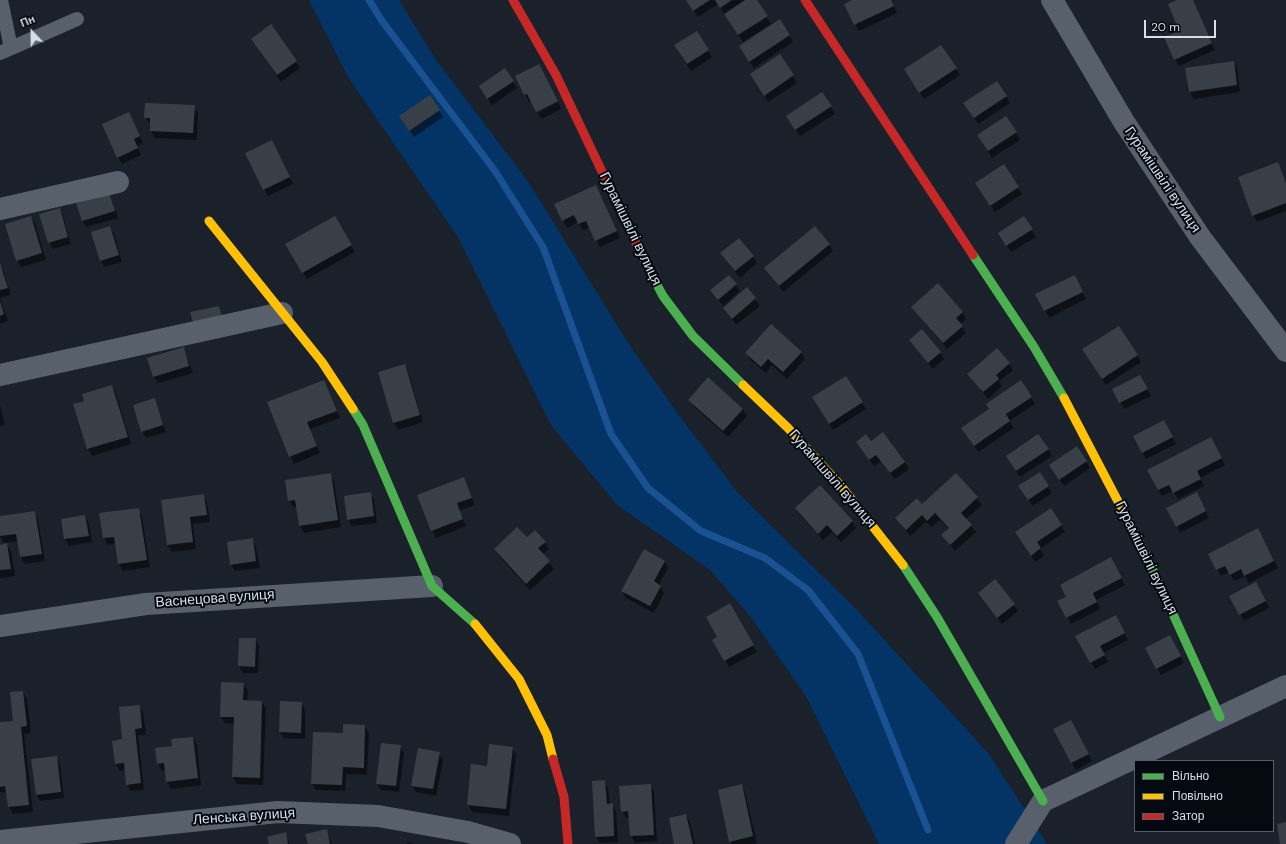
<!DOCTYPE html>
<html>
<head>
<meta charset="utf-8">
<style>
	body { margin:0 }
	#map { position:relative; width:1286px; height:844px; overflow:hidden; background:#1a212a; font-family:"DM Sans",sans-serif }
	canvas { display:block }
	.legend { position:absolute; left:1134px; top:760px; width:140px; height:72px; box-sizing:border-box; background:#050a10; border:1px solid #595f67; margin:0; padding:5px 7px; list-style:none; font-size:12px; color:#d7dfe9 }
	.legend li { display:flex; align-items:center; gap:8px; height:20px }
	.legend b { width:20px; border:1px solid #595f67 }
	.north { position:absolute; left:12px; top:12px; width:40px; height:40px; -webkit-text-stroke:3px #050a10; paint-order:stroke; rotate:338deg; font-size:11px; font-weight:700; line-height:16px; text-align:center; color:#d7dfe9 }
	.north::after { content:''; display:block; margin:auto; width:14px; height:18px; background:#d7dfe9; clip-path:polygon(50% 0,100% 100%,50% 72%,0 100%) }
	.scale { position:absolute; left:1144px; top:20px; width:72px; height:18px; box-sizing:border-box; border:2px solid #d7dfe9; border-top:0; padding-left:5px; font-size:12px; line-height:14px; white-space:nowrap; color:#d7dfe9; -webkit-text-stroke:3px #050a10; paint-order:stroke }
</style>
</head>
<body>
<div id="map">
<canvas width="1286" height="844"></canvas>
<ul class="legend">
<li><b style="height:5px;background:#4caf50"></b>Вільно</li>
<li><b style="height:5px;background:#ffc107"></b>Повільно</li>
<li><b style="height:5px;background:#c62828"></b>Затор</li>
</ul>
<div class="north">Пн</div>
<div class="scale">20 m</div>
</div>
<script>
const context = document.querySelector('canvas').getContext('2d');
context.lineJoin = 'round';
function paint(path, color) {
  context.fillStyle = color;
  context.fill(path, 'evenodd');
}
function toPath(rows) {
  const path = new Path2D();
  for (const r of rows) {
    path.moveTo(r[0], r[1]);
    for (let i = 2; i < r.length; i += 2) path.lineTo(r[i], r[i + 1]);
  }
  return path;
}
function trace(path, color, width, dash) {
  context.strokeStyle = color;
  context.lineWidth = width;
  context.lineCap = dash ? 'butt' : 'round';
  context.setLineDash(dash || []);
  context.stroke(path);
}
function drawText(font, color, halo, rows, align = 'center') {
  context.font = font + ' "DM Sans",sans-serif';
  context.lineWidth = 4;
  context.setLineDash([]);
  context.textBaseline = 'middle';
  context.strokeStyle = halo;
  context.fillStyle = color;
  for (const [text, x, y, turn = 0] of rows) {
    context.save();
    context.translate(x, y);
    context.rotate((+turn || 0) * Math.PI / 180);
    context.textAlign = isNaN(turn) ? turn : align;
    if (halo) context.strokeText(text, 0, 0);
    context.fillText(text, 0, 0);
    context.restore();
  }
}
paint(toPath([
	[309,0,399,0,436,60,527,180,630,346,681,418,738,493,857,610,989,754,1047,844,879,844,806,696,750,616,710,570,617,505,551,425,458,237,348,77]
]), '#043466');
paint(toPath([
	[687,0,756,0,771,24,743,42,718,4,698,17],
	[854,0,891,0,897,13,859,31,845,4],
	[1179,0,1192,0,1215,50,1179,66,1175,59,1181,31],
	[271,25,300,68,281,82,256,46],
	[789,35,793,42,754,68,744,53],
	[708,50,712,57,691,71,679,53],
	[780,56,797,83,768,102,755,82],
	[1233,62,1237,68,1240,92,1194,99,1190,92,1186,69],
	[956,69,960,75,924,99,909,76],
	[516,77,532,101,529,102],
	[513,82,517,88,492,105,484,93],
	[430,96,443,117,414,137,404,123],
	[1006,96,1010,103,978,124,969,110],
	[558,102,561,109,541,119,538,113],
	[194,106,198,113,197,140,155,138,151,131,151,124,145,117],
	[831,107,835,114,800,136,791,123],
	[129,113,143,143,137,146,141,155,122,164,118,157],
	[1016,133,1020,140,992,158,982,142],
	[275,148,293,184,268,196,264,189],
	[1278,163,1286,182,1286,211,1257,222,1253,215],
	[1004,166,1022,194,995,212,980,190],
	[600,193,620,238,600,247,590,227,583,231,578,222,567,228,555,204],
	[109,194,118,218,86,227,82,220],
	[59,209,63,216,71,244,53,249,49,242],
	[31,217,35,224,46,260,21,267,17,260],
	[335,217,355,252,307,279,287,245],
	[110,227,114,234,122,262,104,267,101,260],
	[1032,230,1036,237,1011,252,1003,240],
	[829,244,833,251,783,292,765,268],
	[721,254,753,256,757,263,740,278],
	[0,265,4,272,11,295,0,298,8,321,0,324],
	[1078,283,1086,299,1049,318,1037,295],
	[736,285,740,291,723,306,712,291],
	[747,289,760,306,736,325,724,308],
	[912,307,962,312,966,319,960,324,966,333,947,349],
	[910,340,940,353,944,359,933,369],
	[183,348,193,373,158,383,154,377],
	[801,352,805,359,787,379,772,365,766,373,750,360,746,353],
	[1137,355,1141,362,1106,385,1088,356],
	[1009,363,1013,370,999,381,1002,386,988,399,969,374],
	[404,365,408,372,423,422,398,430,394,423,379,372],
	[1140,376,1151,396,1124,409,1114,390],
	[112,386,116,393,131,444,92,456,88,449,85,402],
	[327,388,340,418,310,429,320,453,294,464,268,403],
	[1031,397,1035,404,1009,421,1014,428,978,452,967,435],
	[154,399,166,432,146,438,142,431],
	[690,400,743,409,747,416,728,437,694,407],
	[862,403,866,409,833,430,817,404],
	[0,405,5,425,0,426],
	[1168,428,1176,444,1146,459,1142,452],
	[1214,445,1225,465,1200,478,1204,486,1178,499,1173,491,1162,496,1158,490],
	[1077,448,1090,468,1064,486,1054,472],
	[861,449,905,462,909,469,895,479,881,461,874,466],
	[1048,449,1052,456,1020,477,1011,463],
	[330,474,334,481,341,527,304,533,300,526,297,507,293,507,289,500],
	[956,474,982,505,966,519,976,532,955,551,942,535,949,529,940,520,931,527,926,522,910,536,896,518,922,505],
	[463,478,475,505,460,510,466,526,436,538,418,496],
	[1048,486,1052,493,1033,506,1024,493],
	[370,493,374,500,377,523,352,526,348,519],
	[203,495,207,502,210,522,193,524,196,549,172,552,168,545,162,501],
	[1200,500,1209,518,1180,533,1177,527],
	[138,509,142,516,150,567,123,571,119,564,116,543,108,545,104,538],
	[796,509,852,521,856,528,841,542,832,532,823,540,800,515],
	[34,512,38,519,45,561,24,564,21,557,18,541,4,543,0,536,0,517],
	[85,516,89,523,92,542,69,546,65,539],
	[1061,525,1065,532,1040,549,1044,556,1035,562,1020,539],
	[1261,537,1278,568,1249,583,1245,576,1234,581,1229,572,1221,576,1210,555],
	[252,539,256,546,260,568,235,571,231,564],
	[527,539,545,542,549,549,543,554,554,569,530,590,499,556,495,549],
	[7,545,11,551,15,576,0,578,0,546],
	[1111,559,1125,585,1096,600,1100,609,1071,624,1059,602,1067,597],
	[664,561,668,568,659,585,664,593,654,613,626,598,622,591],
	[1260,590,1269,608,1244,621,1230,596],
	[979,593,1014,605,1018,611,1002,624],
	[730,605,757,652,729,667,714,640,719,637],
	[1115,616,1128,640,1103,653,1108,662,1095,669,1091,662],
	[1170,636,1184,663,1161,675,1157,668],
	[255,639,259,646,258,673,243,673,239,666],
	[244,684,248,691,247,701,262,702,266,709,263,785,237,784,233,777,235,724,225,723,221,717],
	[23,692,27,699,31,733,24,734,33,812,13,814,9,807,7,793,0,792,0,735,14,721],
	[301,703,305,709,305,739,284,738,280,732],
	[139,706,143,712,146,735,138,735,144,790,131,791,127,784,125,770,120,771,116,764,113,741,123,740],
	[365,726,369,733,367,775,346,774,345,791,316,790,312,784,344,734],
	[1075,728,1092,761,1076,770,1055,730],
	[193,738,197,745,201,785,171,789,167,782,166,770,162,771,158,764,173,747],
	[400,746,404,753,399,792,381,790,377,784],
	[512,748,516,755,509,816,472,812,468,805,487,767],
	[439,753,443,760,436,796,416,792,412,786],
	[56,757,60,764,64,798,40,801,36,794],
	[604,781,608,788,610,805,612,804,616,811,618,842,600,843,596,837],
	[650,785,654,792,657,841,635,843,631,836,629,818,626,818,622,811],
	[741,785,745,792,757,843,752,844,732,844,730,841],
	[686,815,690,822,695,844,675,844],
	[326,830,332,844,309,844],
	[285,834,290,844,270,844],
	[407,842,415,844,407,844]
]), '#0007');
trace(toPath([
	[369,0,382,21,495,171,543,247,611,434,648,488,701,531,765,558,808,590,858,654,928,830]
]), '#1a5191', 7);
paint(toPath([
	[686,0,710,0,693,11],
	[715,0,732,0,720,8],
	[745,0,757,0,768,16,738,35,724,14],
	[852,0,891,0,894,6,854,25,844,4],
	[1177,0,1193,0,1212,43,1174,60,1164,37,1179,31,1168,4],
	[780,19,790,35,749,62,739,46],
	[271,24,297,61,277,75,251,39],
	[697,31,709,50,687,64,674,45],
	[941,45,957,68,919,93,904,69],
	[780,54,794,75,764,96,750,74],
	[1234,61,1237,85,1189,92,1185,68],
	[539,64,558,101,536,112,527,94,524,95,515,76],
	[505,68,514,81,487,99,479,86],
	[997,81,1007,96,974,118,963,103],
	[822,92,832,106,795,130,786,116],
	[430,95,440,110,409,131,399,116],
	[145,103,195,105,193,133,150,131,150,118,144,118],
	[129,112,140,136,134,139,138,148,117,158,102,124],
	[1006,116,1017,132,988,151,977,135],
	[272,140,290,177,263,190,245,153],
	[1278,162,1286,183,1286,203,1252,216,1238,177],
	[1004,164,1019,187,990,206,975,183],
	[596,185,617,231,595,241,586,221,578,224,574,215,562,221,554,204],
	[109,193,115,211,82,221,76,203],
	[60,208,68,237,48,243,39,214],
	[31,216,42,253,16,261,5,224],
	[335,216,352,245,302,273,285,244],
	[1024,216,1033,229,1006,246,998,233],
	[110,226,119,255,100,261,91,232],
	[815,226,830,244,779,286,764,268],
	[739,238,754,256,735,271,720,253],
	[0,263,8,288,0,290],
	[729,275,737,284,718,300,710,290],
	[1075,275,1083,292,1044,311,1035,294],
	[938,283,963,312,956,318,963,326,943,343,911,307],
	[747,287,756,298,732,319,723,308],
	[0,301,4,314,0,316],
	[219,306,222,317,193,323,190,312],
	[771,324,802,352,783,372,768,359,761,367,745,353],
	[1119,326,1138,355,1102,379,1082,349],
	[922,329,941,352,928,363,909,340],
	[184,347,189,366,153,377,147,358],
	[997,348,1010,363,996,375,999,379,983,392,967,374],
	[405,364,420,415,393,423,378,372],
	[1140,375,1148,389,1119,403,1112,389],
	[846,376,863,402,829,424,812,397],
	[708,377,743,409,723,431,688,400],
	[324,380,337,411,307,422,317,446,289,457,267,402],
	[1021,380,1032,397,1006,414,1010,421,974,446,961,428,989,409,986,404],
	[112,385,128,437,87,449,73,404,84,401,82,394],
	[155,398,163,425,141,432,133,405],
	[1164,420,1173,437,1142,453,1133,436],
	[883,432,905,462,890,473,876,455,869,460,856,442,866,434,871,441],
	[1038,434,1049,449,1016,471,1006,456],
	[1211,437,1222,458,1197,471,1201,479,1173,493,1169,485,1158,490,1147,470],
	[1077,446,1087,461,1059,480,1049,465],
	[1040,472,1049,486,1028,500,1018,486],
	[331,473,338,520,299,526,295,500,288,501,285,480],
	[956,473,978,497,961,513,972,525,950,545,941,535,949,528,935,513,927,521,922,515,906,530,895,518,917,498,922,504],
	[464,477,472,498,457,503,463,519,431,531,417,495],
	[820,485,853,521,837,536,827,525,818,534,795,508],
	[371,492,374,516,347,520,344,496],
	[1197,492,1206,511,1176,527,1166,508],
	[204,494,207,515,190,517,193,542,167,545,161,500],
	[139,508,147,560,118,564,114,537,103,538,99,513],
	[1051,508,1062,525,1037,542,1041,548,1031,556,1015,532],
	[35,511,42,554,20,557,16,534,0,536,0,516],
	[85,515,89,536,64,539,61,519],
	[517,527,527,537,535,530,546,542,538,548,550,561,526,584,494,549],
	[1258,528,1274,561,1244,576,1241,569,1230,575,1225,566,1216,570,1208,554],
	[253,538,256,561,230,565,227,542],
	[7,543,11,569,0,570,0,545],
	[644,549,665,561,654,581,661,586,650,606,621,591],
	[1111,557,1122,578,1093,593,1097,602,1066,618,1057,601,1066,597,1060,585],
	[995,579,1015,604,997,618,978,593],
	[1256,582,1266,601,1239,615,1229,596],
	[730,603,754,645,724,661,712,640,717,637,706,617],
	[1116,615,1125,633,1100,646,1105,655,1090,663,1075,636],
	[1170,635,1181,656,1156,669,1145,648],
	[239,638,256,638,255,667,238,666],
	[221,682,244,683,243,700,262,701,260,778,232,777,234,717,220,717],
	[23,691,27,726,21,727,29,805,8,807,5,786,0,787,0,722,13,721,10,692],
	[280,701,302,702,301,733,279,732],
	[140,705,142,728,135,729,141,783,126,785,124,763,115,764,112,741,122,739,119,707],
	[1071,720,1089,754,1071,763,1053,729],
	[343,724,365,725,364,768,343,767,342,785,311,784,313,732,343,733],
	[193,737,198,778,166,782,164,763,157,764,155,748,172,746,171,739],
	[381,743,401,745,396,786,376,784],
	[489,744,513,747,506,809,467,805,471,764,487,766],
	[418,748,440,752,433,789,411,786],
	[57,756,61,792,36,795,31,759],
	[605,780,607,804,613,803,614,836,595,837,592,781],
	[651,784,654,835,630,836,628,811,621,812,619,786],
	[742,784,753,836,729,842,718,790],
	[686,814,693,844,674,844,669,818],
	[1286,822,1286,844,1280,844,1277,824],
	[327,829,330,844,308,844,305,834],
	[286,832,288,844,269,844,267,837]
]), '#393f46');
trace(toPath([
	[1,0,11,48],
	[0,53,77,19]
]), '#58606b', 14);
trace(toPath([
	[1052,0,1124,122,1200,237,1286,351],
	[0,209,118,182],
	[0,375,282,313],
	[0,626,146,604,432,586],
	[0,841,278,812,378,816,468,832,510,844],
	[1016,844,1043,801,1286,686]
]), '#58606b', 22);
trace(toPath([
	[973,255,1034,347,1064,398],
	[646,264,663,296,693,336,743,385],
	[353,409,363,425,432,586,475,624],
	[1146,555,1220,717],
	[903,565,937,617,1043,801]
]), '#4caf50', 9);
trace(toPath([
	[209,221,322,362,353,409],
	[743,385,788,428,841,486,903,565],
	[1064,398,1146,555],
	[475,624,519,679,547,735,553,759]
]), '#ffc107', 9);
trace(toPath([
	[513,0,556,75,646,264],
	[805,0,973,255],
	[553,759,564,797,568,844]
]), '#c62828', 9);
drawText('14px', '#d7dfe9', '#050a10', [
	["Гурамішвілі вулиця",1162,180,56],
	["Гурамішвілі вулиця",630,229,64],
	["Гурамішвілі вулиця",832,479,49],
	["Гурамішвілі вулиця",1146,558,64],
	["Васнецова вулиця",215,599,-4],
	["Ленська вулиця",244,817,-4]
]);
</script>
</body>
</html>
